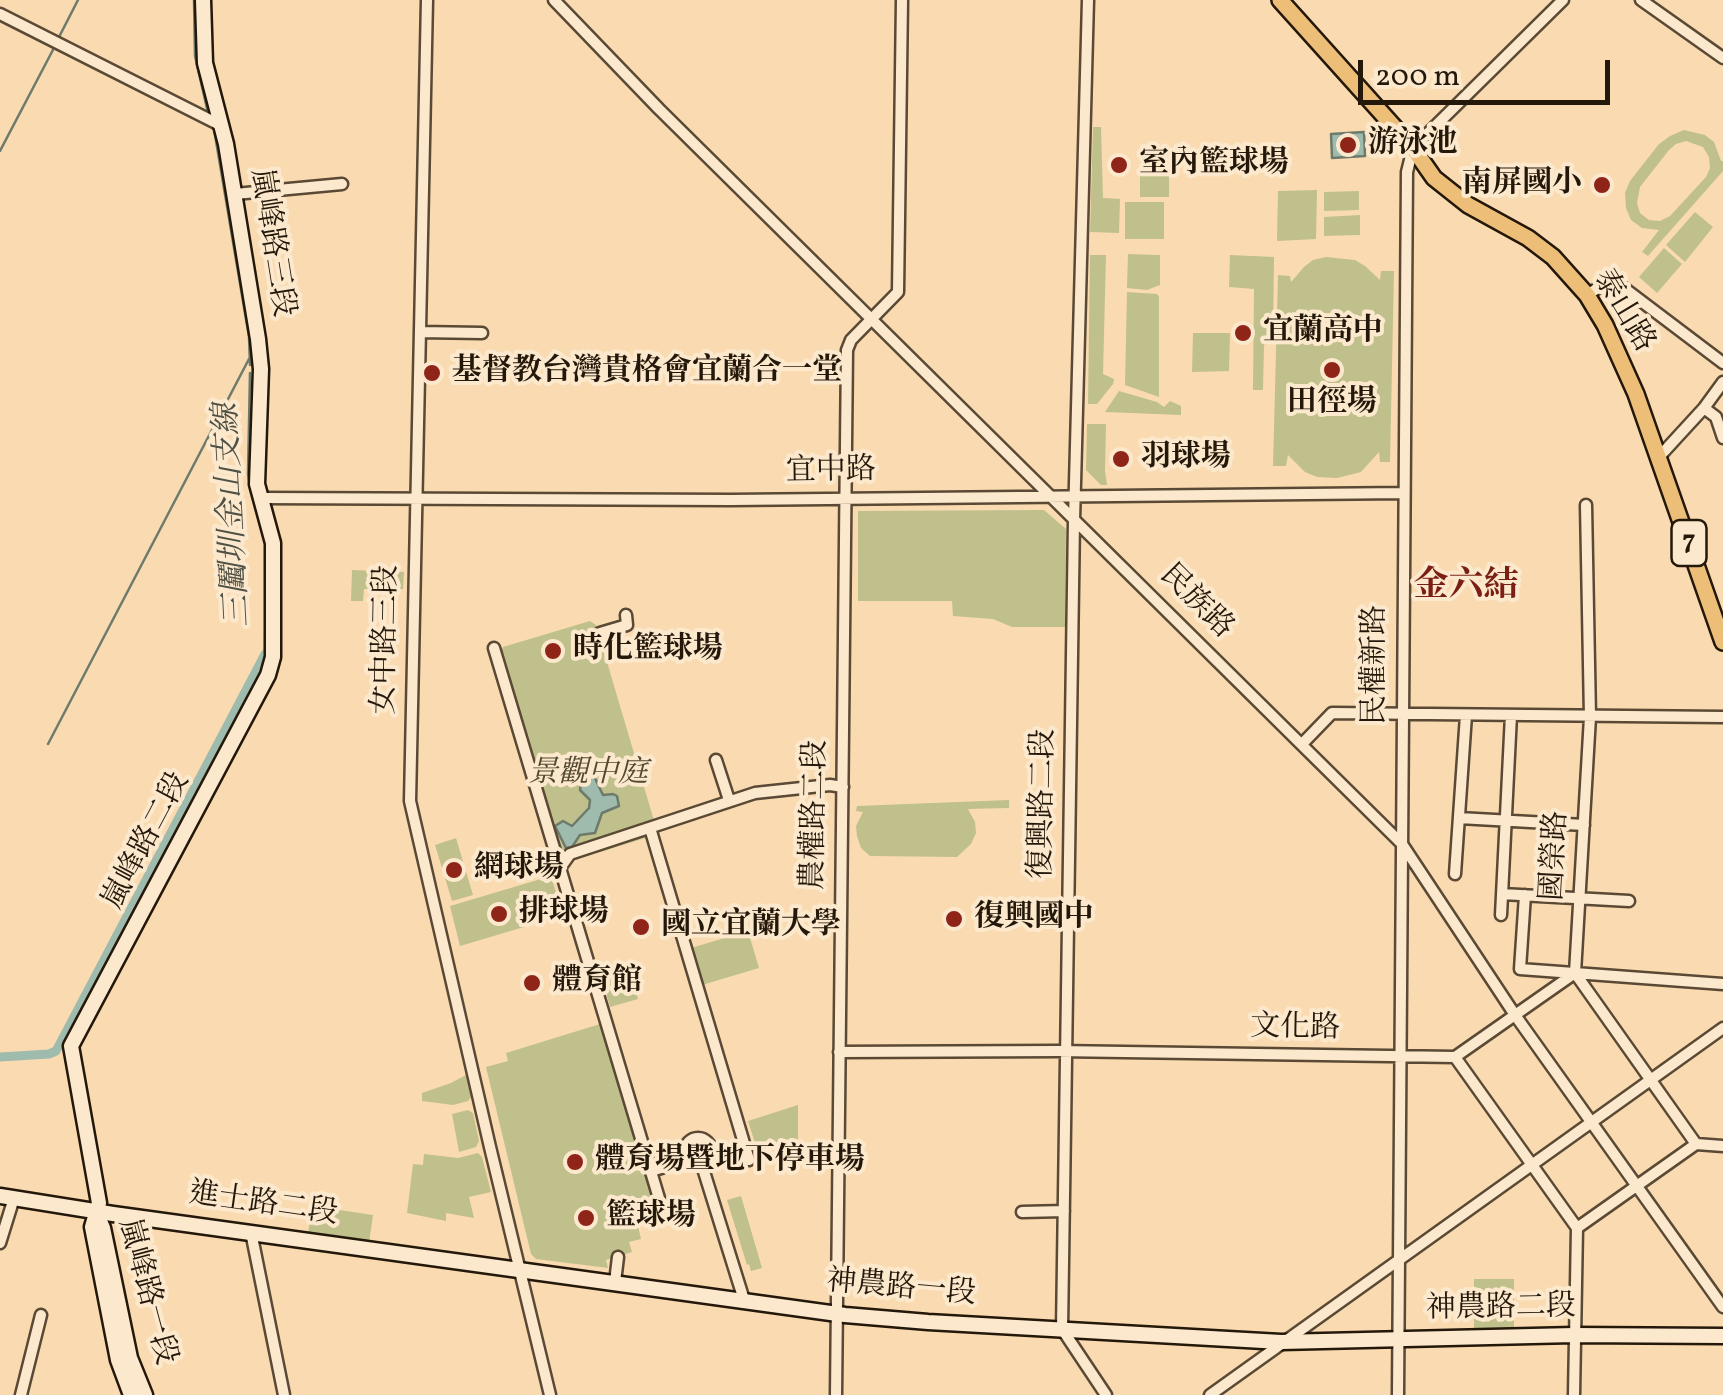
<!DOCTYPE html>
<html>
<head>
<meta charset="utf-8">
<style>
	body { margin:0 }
	#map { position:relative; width:1723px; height:1395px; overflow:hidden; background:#fadbb1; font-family:Vollkorn,serif }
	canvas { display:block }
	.scale { position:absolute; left:1358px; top:60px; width:252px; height:45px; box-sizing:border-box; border:5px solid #24180b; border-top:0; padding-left:12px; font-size:30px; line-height:35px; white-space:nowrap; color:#24180b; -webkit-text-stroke:8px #fce8cc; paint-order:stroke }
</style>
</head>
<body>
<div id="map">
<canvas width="1723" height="1395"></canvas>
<div class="scale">200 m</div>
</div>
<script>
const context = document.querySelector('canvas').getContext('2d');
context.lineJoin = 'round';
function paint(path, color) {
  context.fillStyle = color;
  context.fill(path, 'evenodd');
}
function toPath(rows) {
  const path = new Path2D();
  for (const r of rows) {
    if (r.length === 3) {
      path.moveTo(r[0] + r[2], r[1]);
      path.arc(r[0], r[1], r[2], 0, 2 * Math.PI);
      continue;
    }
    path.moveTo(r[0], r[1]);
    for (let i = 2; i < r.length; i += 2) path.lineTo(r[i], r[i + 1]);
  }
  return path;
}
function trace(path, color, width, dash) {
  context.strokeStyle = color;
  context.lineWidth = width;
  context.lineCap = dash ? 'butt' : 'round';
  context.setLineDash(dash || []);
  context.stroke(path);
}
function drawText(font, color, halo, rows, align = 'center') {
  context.font = font + ' Vollkorn,"Noto Serif TC",serif';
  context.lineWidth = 8;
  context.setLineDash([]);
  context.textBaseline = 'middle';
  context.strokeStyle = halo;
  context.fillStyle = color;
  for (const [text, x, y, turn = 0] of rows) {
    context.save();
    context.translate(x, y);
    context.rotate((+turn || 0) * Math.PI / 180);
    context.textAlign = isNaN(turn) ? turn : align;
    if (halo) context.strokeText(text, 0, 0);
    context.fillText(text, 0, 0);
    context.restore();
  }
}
paint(toPath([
	[1093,127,1101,127,1103,198,1120,199,1119,233,1090,232],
	[1684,130,1705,135,1714,142,1721,161,1723,161,1723,171,1648,256,1642,252,1659,230,1642,228,1631,220,1626,208,1625,193,1630,181,1659,144,1670,136],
	[1686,141,1703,147,1709,157,1710,168,1706,177,1670,216,1660,221,1649,220,1640,213,1637,203,1640,187,1669,150,1676,144],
	[1140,162,1169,163,1169,197,1140,197],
	[1317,190,1316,239,1277,241,1278,191],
	[1359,191,1359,210,1324,211,1324,192],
	[1125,202,1164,202,1164,239,1125,239],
	[1695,212,1713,227,1685,262,1666,245],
	[1360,215,1360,235,1324,236,1324,217],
	[1664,248,1682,264,1657,293,1639,277],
	[1128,254,1160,255,1160,285,1147,290,1127,288],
	[1090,255,1106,255,1103,374,1114,379,1113,384,1097,404,1088,404],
	[1230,255,1274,257,1273,338,1264,345,1263,390,1253,390,1254,289,1229,287],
	[1326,257,1355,260,1365,266,1380,280,1381,271,1394,271,1390,462,1380,462,1379,452,1361,472,1337,478,1317,477,1305,472,1288,455,1286,466,1273,466,1278,275,1290,276,1291,282,1304,267,1313,260],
	[1127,292,1157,294,1159,297,1159,397,1125,385],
	[1193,333,1230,333,1229,371,1192,372],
	[1119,391,1157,402,1164,407,1170,401,1181,406,1181,415,1105,412],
	[1087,424,1106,424,1105,471,1107,485,1101,485,1086,470],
	[1044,510,1066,529,1065,627,1012,627,993,619,953,616,952,601,858,601,858,511],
	[352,570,404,572,403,589,364,589,363,601,351,601],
	[590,621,596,625,658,834,562,864,499,655,503,647],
	[1009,800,1009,808,968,809,975,822,976,833,971,844,957,857,870,856,861,848,857,836,856,826,863,812,856,811,857,806],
	[456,838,473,895,452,901,435,845],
	[551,876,561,909,529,919,524,927,460,946,450,906],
	[748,931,759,968,702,985,691,948],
	[628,966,638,999,610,1007,601,974],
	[600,1024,656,1212,646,1215,648,1223,638,1226,641,1239,629,1242,632,1252,606,1260,608,1268,536,1259,531,1254,486,1067,508,1061,506,1053],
	[466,1075,471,1097,468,1101,453,1105,422,1101,422,1093,451,1083],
	[798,1105,798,1139,758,1152,748,1121],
	[468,1110,473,1113,479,1141,476,1147,459,1152,452,1114],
	[478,1153,482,1157,491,1192,469,1197,474,1218,446,1213,446,1221,407,1213,413,1164,423,1165,424,1154,458,1158],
	[741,1196,762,1268,751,1271,749,1264,747,1265,727,1200],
	[312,1206,373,1215,369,1243,308,1234],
	[1474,1279,1514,1279,1514,1328,1474,1328]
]), '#bfc08b');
const water = toPath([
	[1364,132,1365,156,1332,158,1331,134,1364,132],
	[586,769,593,774,603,795,613,794,617,796,619,806,602,813,595,833,580,835,572,847,566,848,555,826,563,821,572,826,589,808,590,800,580,790,582,774,586,769]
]);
paint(water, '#9ebbad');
trace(water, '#6d7a6c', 2.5);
trace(toPath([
	[194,0,195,56,208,113],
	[58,39,78,0],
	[214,129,249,337,250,365],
	[0,151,55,46],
	[250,373,248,474,250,487,261,524],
	[265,654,266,542],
	[48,744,250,357]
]), '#6d7a6c', 2.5);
trace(toPath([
	[0,1057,49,1054,56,1051,265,654]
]), '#9ebbad', 9);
const street = toPath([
	[427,0,410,801,490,1147,550,1395],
	[554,0,659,109,1402,844,1515,1015,1723,1307],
	[1088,0,1074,520,1062,1329,1106,1395],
	[1641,0,1723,58],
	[0,14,220,125],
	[235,194,342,184],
	[1587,295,1612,279,1723,363],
	[420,332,482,333],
	[1704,408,1716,417,1723,438],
	[1659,457,1704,408,1723,382],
	[260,498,731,500,1403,493],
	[1586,505,1590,717,1575,973,1696,1144,1723,1146],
	[600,633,627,625,626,615],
	[494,648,664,1215],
	[1302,744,1332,713,1723,717],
	[716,760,729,800],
	[1459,818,1584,825],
	[650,828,749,1160],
	[560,868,570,854,755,793,830,785,843,787],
	[1455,874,1466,715],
	[1502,894,1629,901],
	[1525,895,1520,969,1574,973],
	[1501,915,1511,715],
	[839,1052,1058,1051,1455,1057,1575,973,1723,984],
	[1455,1057,1577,1228,1574,1395],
	[698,1151,13],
	[701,1162,744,1300],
	[651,1171,688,1160],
	[1022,1212,1064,1211],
	[1577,1228,1696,1144],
	[251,1232,284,1395],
	[0,1243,14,1198],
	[615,1282,618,1257],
	[21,1395,41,1315],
	[836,1395,847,350,851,340,898,292,902,0],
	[1210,1395,1723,1028],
	[1398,1395,1407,172,1413,148,1563,0]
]);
const secondary = toPath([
	[0,1196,113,1214,845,1315,928,1322,1281,1342,1574,1335,1723,1336],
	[96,1212,103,1228,130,1358,145,1395],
	[131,1395,118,1360,92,1227,99,1203,71,1046,268,675,273,657,273,543,257,484,261,369,258,339,226,144,205,63,203,0]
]);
const primary = toPath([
	[1280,0,1413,148,1434,178,1468,205,1528,238,1553,257,1587,295,1605,325,1636,394,1723,642]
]);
trace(street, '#5a4934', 15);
trace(secondary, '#24180b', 19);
trace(primary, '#24180b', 20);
trace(street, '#fce8cc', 10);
trace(secondary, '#fce8cc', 14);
trace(primary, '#edbe78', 15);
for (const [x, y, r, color] of [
	[1348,145,10,"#8f2418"],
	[1119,165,10,"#8f2418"],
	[1602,185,10,"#8f2418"],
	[1243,333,10,"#8f2418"],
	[1332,370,10,"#8f2418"],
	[432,373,10,"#8f2418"],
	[1121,459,10,"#8f2418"],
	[553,651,10,"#8f2418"],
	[454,870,10,"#8f2418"],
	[499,914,10,"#8f2418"],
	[954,919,10,"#8f2418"],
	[641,927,10,"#8f2418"],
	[532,983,10,"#8f2418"],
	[575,1162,10,"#8f2418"],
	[586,1218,10,"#8f2418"]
]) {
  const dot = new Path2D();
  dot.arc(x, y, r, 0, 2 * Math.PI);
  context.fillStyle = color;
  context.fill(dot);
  trace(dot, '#fce8cc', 4);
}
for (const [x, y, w] of [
	[1689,543,35]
]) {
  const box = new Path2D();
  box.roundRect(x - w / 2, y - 23, w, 46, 8);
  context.fillStyle = '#fce8cc';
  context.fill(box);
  trace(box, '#24180b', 2.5);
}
drawText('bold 28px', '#24180b', null, [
	["7",1689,543]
]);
drawText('bold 30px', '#24180b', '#fce8cc', [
	["游泳池",1368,145],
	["室內籃球場",1139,165],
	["南屏國小",1582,185,"right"],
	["宜蘭高中",1263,333],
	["基督教台灣貴格會宜蘭合一堂",452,373],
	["田徑場",1332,404,"center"],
	["羽球場",1141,459],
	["時化籃球場",573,651],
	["網球場",474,870],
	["排球場",519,914],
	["復興國中",974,919],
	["國立宜蘭大學",661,927],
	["體育館",552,983],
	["體育場暨地下停車場",595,1162],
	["籃球場",606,1218]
], 'left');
drawText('30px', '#24180b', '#fce8cc', [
	["嵐峰路三段",270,243,81],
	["泰山路",1622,312,59],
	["宜中路",831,473,-1],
	["民族路",1195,603,45],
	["女中路三段",388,640,-89],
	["民權新路",1377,665,-90],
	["復興路二段",1045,804,-89],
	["農權路二段",817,815,-89],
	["嵐峰路二段",148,842,-62],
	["國榮路",1557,856,-87],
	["文化路",1295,1030,1],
	["進士路二段",263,1206,8],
	["神農路一段",901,1290,5],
	["嵐峰路一段",145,1292,75],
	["神農路二段",1501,1310,-1]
]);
drawText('italic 30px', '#524a31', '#fce8cc', [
	["景觀中庭",588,775]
]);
drawText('italic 32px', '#4f5144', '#fce8cc', [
	["三鬮圳金山支線",235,515,-93]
]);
drawText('bold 35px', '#7a1f14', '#fce8cc', [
	["金六結",1466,589]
]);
</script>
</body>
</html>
